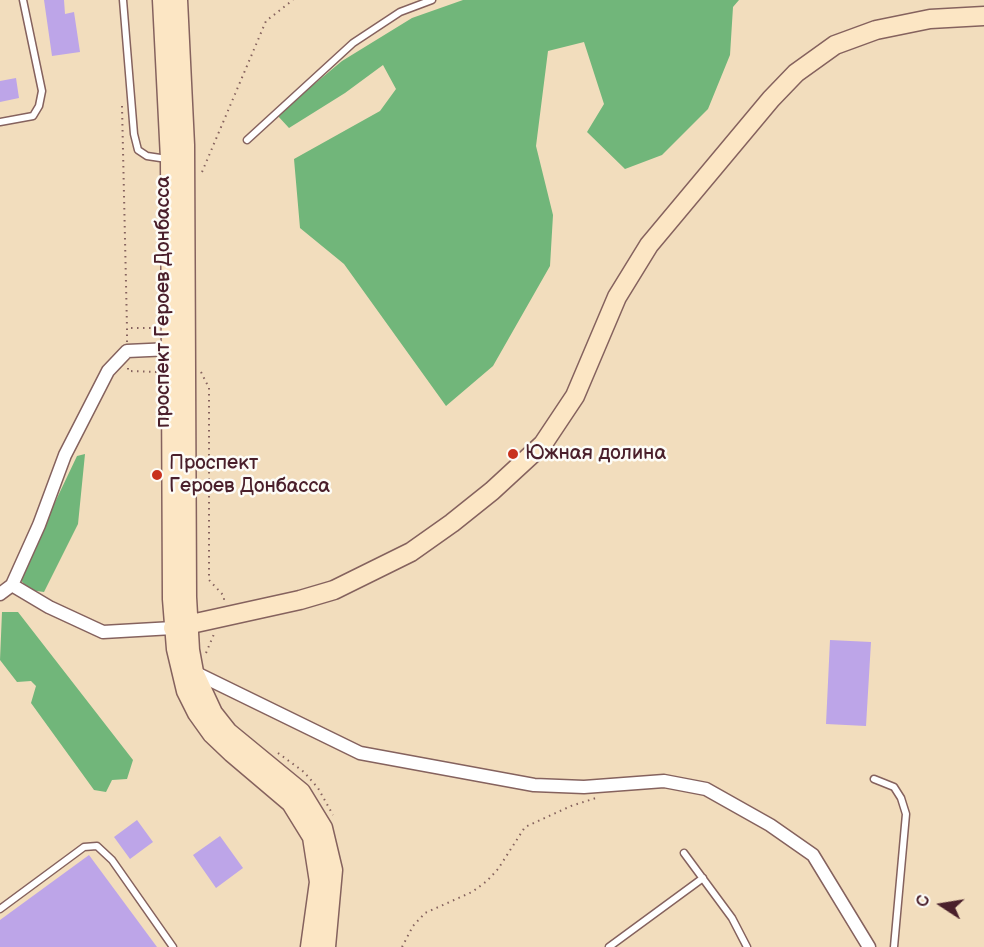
<!DOCTYPE html>
<html>
<head>
<meta charset="utf-8">
<style>
	body { margin:0 }
	#map { position:relative; width:984px; height:947px; overflow:hidden; background:#f2ddbd; font-family:"Balsamiq Sans",sans-serif }
	canvas { display:block }
	.north { position:absolute; left:912px; top:875px; width:60px; height:60px; -webkit-text-stroke:4px #fdfcf7; paint-order:stroke; rotate:282deg; font-size:16px; font-weight:700; line-height:24px; text-align:center; color:#4a1f2b }
	.north::after { content:''; display:block; margin:auto; width:21px; height:27px; background:#4a1f2b; clip-path:polygon(50% 0,100% 100%,50% 72%,0 100%) }
</style>
</head>
<body>
<div id="map">
<canvas width="984" height="947"></canvas>
<div class="north">С</div>
</div>
<script>
const context = document.querySelector('canvas').getContext('2d');
context.lineJoin = 'round';
function paint(path, color) {
  context.fillStyle = color;
  context.fill(path, 'evenodd');
}
function toPath(rows) {
  const path = new Path2D();
  for (const r of rows) {
    path.moveTo(r[0], r[1]);
    for (let i = 2; i < r.length; i += 2) path.lineTo(r[i], r[i + 1]);
  }
  return path;
}
function trace(path, color, width, dash) {
  context.strokeStyle = color;
  context.lineWidth = width;
  context.lineCap = dash ? 'butt' : 'round';
  context.setLineDash(dash || []);
  context.stroke(path);
}
function drawText(font, color, halo, rows, align = 'center') {
  context.font = font + ' "Balsamiq Sans",sans-serif';
  context.lineWidth = 5;
  context.setLineDash([]);
  context.textBaseline = 'middle';
  context.strokeStyle = halo;
  context.fillStyle = color;
  for (const [text, x, y, turn = 0] of rows) {
    context.save();
    context.translate(x, y);
    context.rotate((+turn || 0) * Math.PI / 180);
    context.textAlign = isNaN(turn) ? turn : align;
    if (halo) context.strokeText(text, 0, 0);
    context.fillText(text, 0, 0);
    context.restore();
  }
}
paint(toPath([
	[463,0,739,0,733,7,730,55,708,109,662,155,625,169,587,132,604,104,584,42,548,51,536,146,553,215,550,266,493,366,446,406,344,264,300,228,294,159,380,111,396,89,383,65,345,93,289,128,277,115,342,61,412,18],
	[85,454,78,524,44,592,29,590,19,578,77,456],
	[2,612,18,612,133,760,127,779,112,780,106,792,94,790,31,703,36,686,31,681,17,682,0,660]
]), '#71b67a');
paint(toPath([
	[44,0,64,0,65,14,74,12,80,52,52,56],
	[16,78,19,98,0,102,0,81],
	[830,640,871,642,866,726,826,724],
	[137,820,153,842,130,859,114,837],
	[220,836,243,868,216,888,193,855],
	[89,855,157,947,0,947,0,920]
]), '#bda5e8');
const lane = toPath([
	[123,0,134,134,138,150,147,156,167,159],
	[0,122,33,116,39,106,42,91,23,0],
	[247,140,353,43,400,12,432,0],
	[874,779,894,787,901,798,906,814,894,947],
	[684,853,732,918,747,947],
	[0,909,84,847,97,846,112,860,173,947],
	[609,947,703,878]
]);
const street = toPath([
	[12,585,49,607,103,632,173,628],
	[0,594,12,585,39,525,65,455,108,371,127,351,171,349],
	[194,672,360,753,534,785,584,787,664,781,706,789,770,825,813,855,869,947]
]);
const secondary = toPath([
	[162,0,170,159,172,599,176,649,186,691,197,713,212,734,232,753,291,803,312,837,319,882,310,947],
	[178,0,185,145,187,597,190,650,194,672,213,713,228,732,301,792,323,828,333,870,326,947],
	[173,628,300,600,334,590,411,552,452,523,492,491,543,444,575,396,617,297,649,245,771,99,796,73,835,45,876,30,930,19,984,16]
]);
trace(lane, '#85625e', 9);
trace(street, '#85625e', 15);
trace(secondary, '#85625e', 21);
trace(toPath([
	[122,106,127,328],
	[202,172,266,21,293,0],
	[127,342,127,328,156,328],
	[128,368,128,371,158,372],
	[201,372,209,388,209,580,224,596,224,601],
	[206,653,214,634],
	[278,753,304,772,318,788,333,815],
	[402,947,413,926,425,913,472,892,487,881,498,869,525,827,571,806,596,798]
]), '#85625e', 2, [1.5, 4.5]);
trace(lane, '#fff', 6);
trace(street, '#fff', 12);
trace(secondary, '#fce6c4', 18);
for (const [x, y, r, color] of [
	[513,454,6,"#c8321e"],
	[157,475,6,"#c8321e"]
]) {
  const dot = new Path2D();
  dot.arc(x, y, r, 0, 2 * Math.PI);
  context.fillStyle = color;
  context.fill(dot);
  trace(dot, '#fdfcf7', 2);
}
drawText('20px', '#4a1f2b', '#fdfcf7', [
	["проспект Героев Донбасса",164,302,-90]
]);
drawText('20px', '#4a1f2b', '#fdfcf7', [
	["Южная долина",525,454],
	["Проспект",169,464],
	["Героев Донбасса",169,487]
], 'left');
</script>
</body>
</html>
